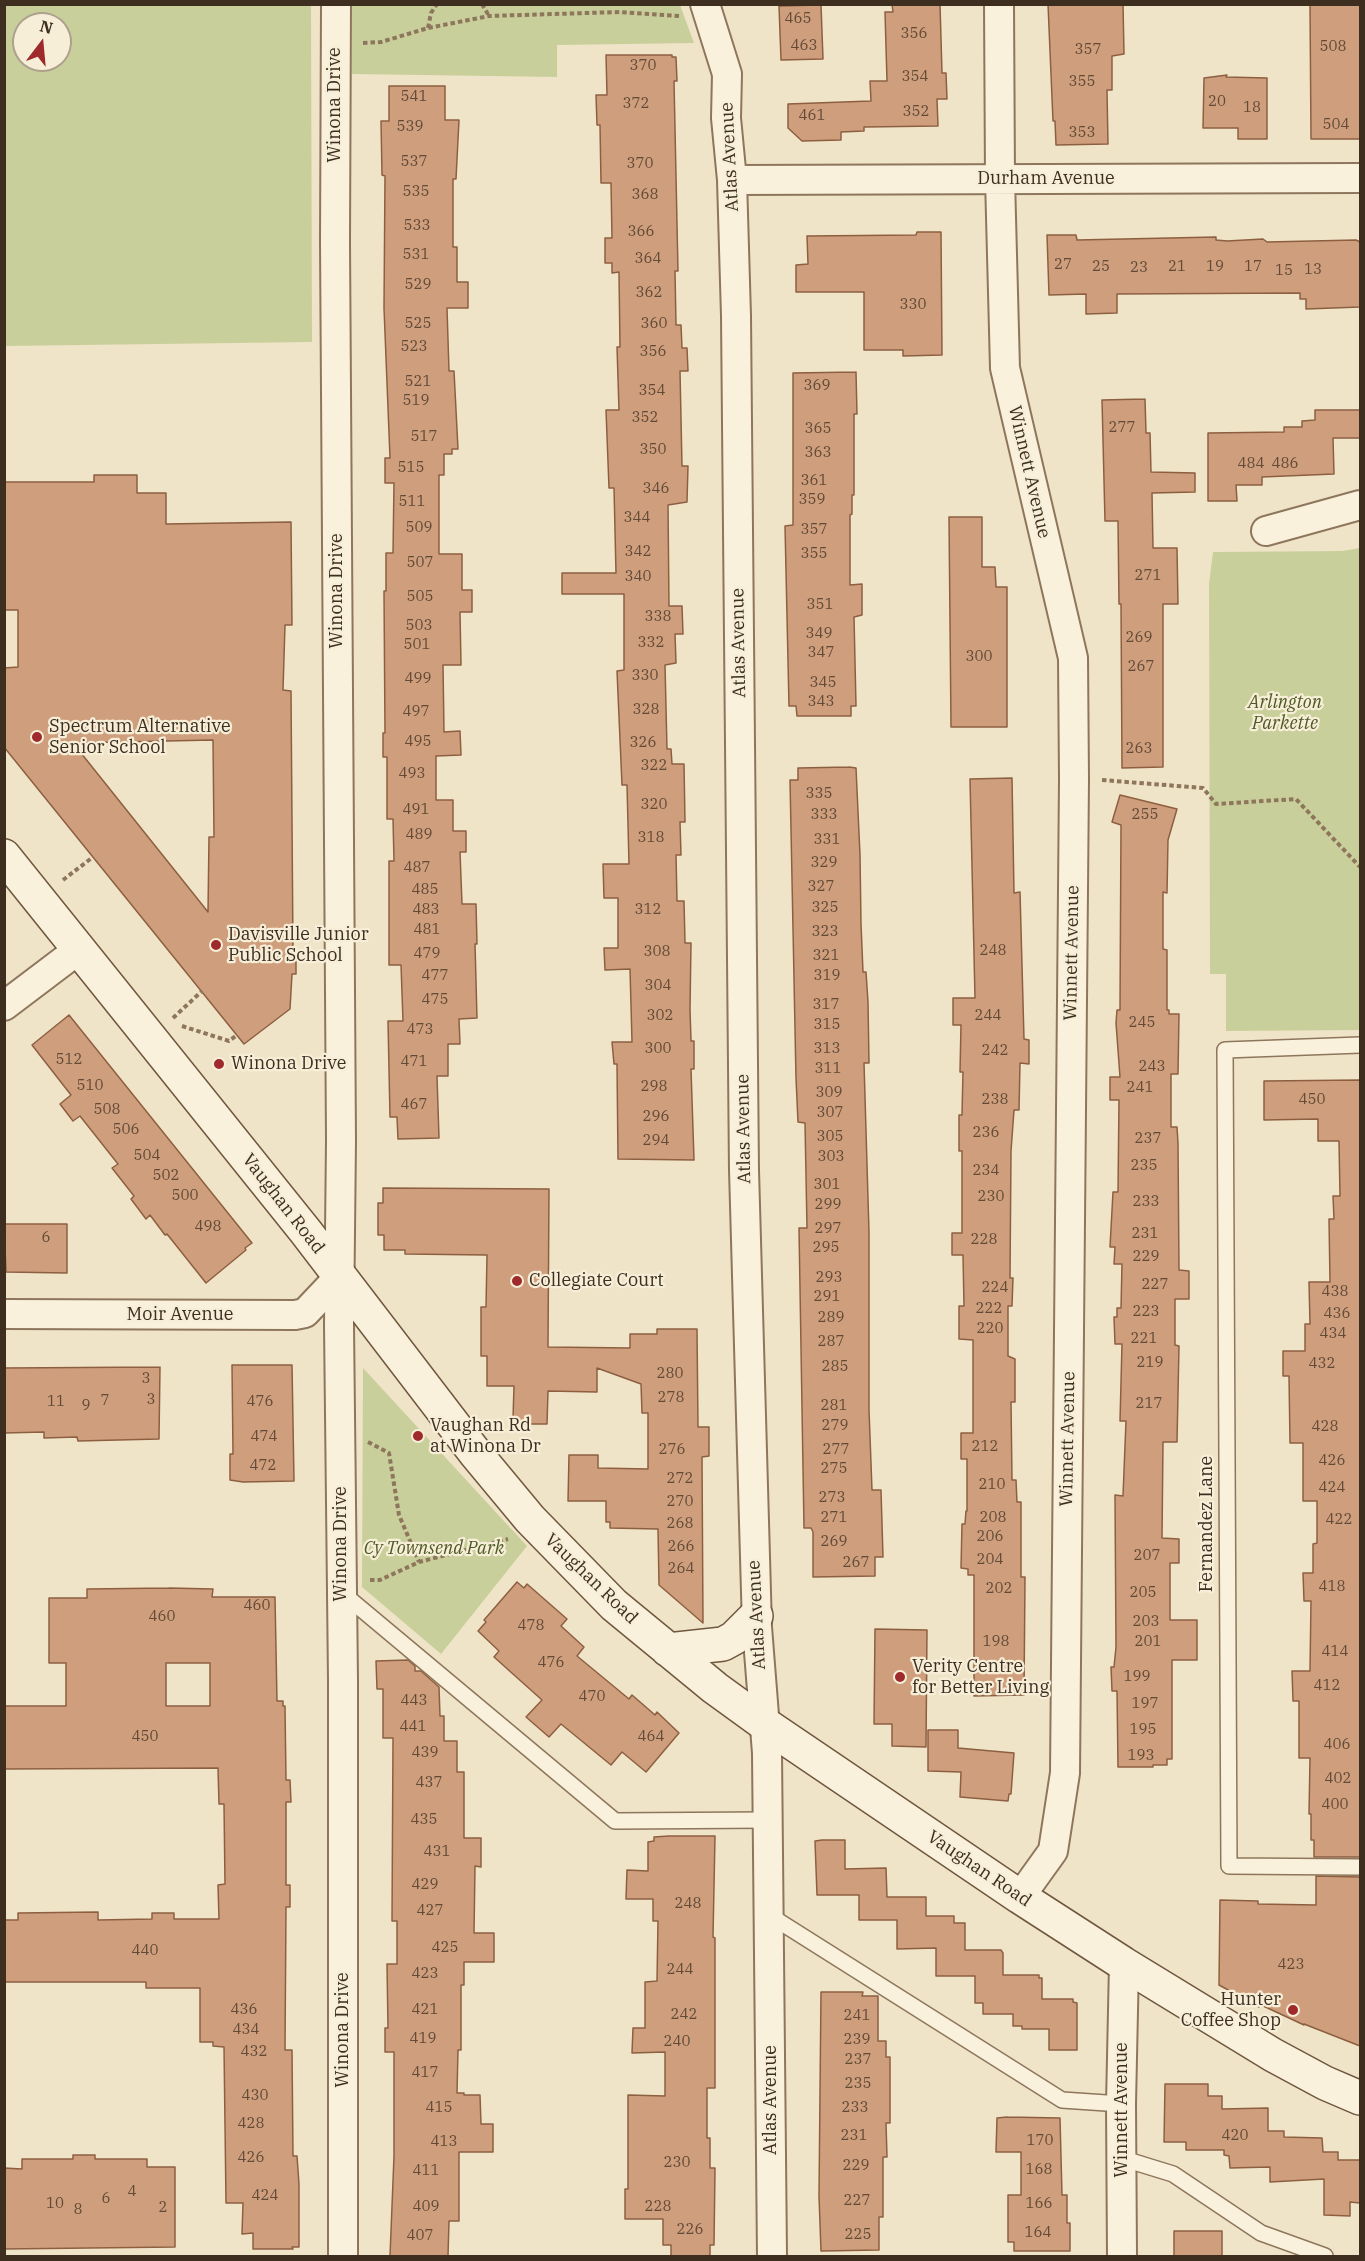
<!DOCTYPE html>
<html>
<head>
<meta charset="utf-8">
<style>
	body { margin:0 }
	#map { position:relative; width:1365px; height:2261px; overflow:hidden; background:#f0e4c8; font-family:"IBM Plex Serif",serif }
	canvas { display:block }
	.frame { position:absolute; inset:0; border:6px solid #3d2e20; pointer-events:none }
	.north { position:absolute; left:12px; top:12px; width:60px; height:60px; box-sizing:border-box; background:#f7eed8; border:2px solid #ada18e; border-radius:50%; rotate:16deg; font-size:16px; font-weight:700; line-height:24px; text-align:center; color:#3d2e20 }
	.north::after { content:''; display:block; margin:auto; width:21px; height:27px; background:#9e2a2b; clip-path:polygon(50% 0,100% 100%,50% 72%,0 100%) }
</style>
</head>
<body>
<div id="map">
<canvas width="1365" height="2261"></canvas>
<div class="frame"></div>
<div class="north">N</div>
</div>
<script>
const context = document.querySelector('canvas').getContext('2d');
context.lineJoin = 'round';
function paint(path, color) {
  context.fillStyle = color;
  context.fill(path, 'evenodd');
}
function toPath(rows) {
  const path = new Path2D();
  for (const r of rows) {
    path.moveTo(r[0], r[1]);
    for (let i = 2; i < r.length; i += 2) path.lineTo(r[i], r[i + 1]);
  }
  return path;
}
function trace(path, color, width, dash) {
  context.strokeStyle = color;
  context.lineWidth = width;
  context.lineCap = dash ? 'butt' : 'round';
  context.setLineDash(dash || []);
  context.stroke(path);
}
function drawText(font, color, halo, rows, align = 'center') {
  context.font = font + ' "IBM Plex Serif",serif';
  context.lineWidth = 4.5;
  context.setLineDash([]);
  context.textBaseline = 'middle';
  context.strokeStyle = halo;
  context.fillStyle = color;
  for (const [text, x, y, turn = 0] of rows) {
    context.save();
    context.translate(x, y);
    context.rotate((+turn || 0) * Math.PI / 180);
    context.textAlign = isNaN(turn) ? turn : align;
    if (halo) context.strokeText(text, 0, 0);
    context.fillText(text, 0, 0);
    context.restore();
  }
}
paint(toPath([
	[4,5,311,5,312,342,5,346],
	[24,24,60,24,60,60,24,60],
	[352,5,680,5,694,43,557,45,557,77,352,74],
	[1360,548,1360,1030,1226,1031,1226,974,1210,974,1209,584,1213,552,1342,551],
	[363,1368,527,1546,441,1654,362,1587]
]), '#c9cf9b');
const building = toPath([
	[892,4,940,4,942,73,946,73,947,99,937,99,938,126,864,127,864,131,841,132,841,140,802,141,788,128,788,104,871,101,870,81,887,81,885,12,893,12,892,4],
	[1048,4,1123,4,1124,54,1112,56,1112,90,1107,90,1108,144,1056,145,1055,121,1053,121,1048,4],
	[1310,4,1360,4,1360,139,1311,139,1310,4],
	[821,5,823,59,781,60,779,6,821,5],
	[606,55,672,55,672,57,676,57,677,81,674,81,678,271,675,271,676,325,681,325,682,348,687,348,688,371,680,371,682,466,688,466,687,502,668,505,669,606,682,606,683,634,675,634,676,663,665,665,667,749,671,749,672,764,684,764,685,822,680,822,681,855,676,855,677,901,684,901,685,943,691,943,690,1009,691,1041,694,1041,694,1069,691,1069,694,1160,618,1159,617,1064,614,1064,612,1042,632,1042,630,969,605,970,604,948,618,948,618,898,604,898,603,864,629,864,627,785,622,785,617,671,624,670,624,594,562,594,562,573,616,573,614,488,609,488,606,410,619,410,617,347,620,347,619,272,612,273,612,263,605,263,605,238,612,238,611,183,601,183,600,125,597,125,596,95,607,95,606,55],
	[1227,75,1226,77,1267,78,1267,139,1238,139,1238,128,1203,128,1204,78,1227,75],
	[389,86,445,86,445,120,459,120,456,179,453,179,453,247,457,247,457,282,468,282,468,308,447,308,449,371,454,371,458,449,452,449,452,454,444,454,444,475,439,475,439,554,462,554,462,590,472,590,472,612,460,612,461,665,443,665,444,732,460,731,461,755,436,756,436,800,453,800,453,831,466,831,466,852,460,852,462,904,476,904,477,944,475,944,477,1018,459,1019,460,1044,448,1044,448,1076,437,1076,439,1138,398,1139,397,1117,390,1117,388,1021,403,1021,401,965,389,965,389,861,394,861,393,819,387,819,387,757,383,757,383,733,385,733,384,591,386,591,386,553,393,553,394,483,385,483,385,458,390,458,384,308,385,176,382,175,381,121,389,121,389,86],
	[917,232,941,232,942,355,903,356,903,350,864,350,864,292,796,292,796,265,808,264,807,236,916,235,917,232],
	[1047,235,1076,235,1077,240,1216,237,1216,240,1227,241,1263,239,1267,242,1356,240,1360,242,1360,307,1306,309,1306,299,1300,299,1300,293,1117,294,1117,313,1086,314,1086,294,1049,295,1047,235],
	[856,372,857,414,854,414,854,495,852,495,852,514,850,515,850,585,862,584,862,615,854,617,856,706,851,706,851,716,797,716,796,706,789,706,785,526,793,525,793,373,856,372],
	[1145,399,1146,433,1150,433,1151,472,1195,473,1195,492,1152,493,1153,548,1177,548,1178,604,1163,604,1163,767,1122,768,1121,604,1119,604,1118,521,1105,521,1102,400,1145,399],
	[1315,410,1360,410,1360,438,1333,438,1334,474,1262,477,1262,485,1236,485,1237,501,1208,501,1208,433,1284,432,1284,427,1302,427,1302,421,1315,420,1315,410],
	[94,475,137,475,137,493,166,493,166,524,291,522,292,625,285,625,283,690,291,691,293,952,296,953,296,974,292,974,290,1009,244,1044,4,747,4,668,18,667,18,610,4,610,4,482,94,482,94,475],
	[213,740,214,837,209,837,208,912,73,743,213,740],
	[949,517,982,517,982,567,995,567,996,587,1007,587,1007,727,951,727,949,517],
	[849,767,856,768,860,855,861,924,863,972,866,972,868,1002,869,1063,864,1063,869,1232,869,1410,872,1490,881,1490,883,1557,875,1557,875,1576,813,1577,813,1532,811,1528,804,1528,799,1228,807,1228,805,1123,798,1122,796,1078,790,780,798,780,798,768,849,767],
	[1012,778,1014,893,1020,892,1024,1039,1029,1040,1029,1064,1020,1063,1019,1110,1014,1110,1011,1151,1010,1278,1013,1278,1012,1306,1008,1306,1008,1356,1015,1359,1015,1402,1011,1402,1012,1480,1016,1480,1017,1502,1021,1502,1021,1577,1025,1577,1024,1695,974,1696,974,1575,968,1575,968,1569,961,1568,962,1524,965,1524,966,1511,967,1511,967,1459,961,1459,961,1433,973,1433,973,1340,959,1339,959,1306,964,1306,963,1255,952,1255,952,1233,962,1233,962,1151,959,1151,959,1115,962,1115,963,1072,960,1072,961,1025,953,1025,953,998,975,998,970,779,1012,778],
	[1120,795,1177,809,1168,840,1167,893,1163,892,1163,949,1167,950,1167,1010,1169,1010,1169,1014,1179,1014,1178,1074,1171,1074,1171,1127,1177,1127,1178,1143,1179,1270,1189,1271,1189,1299,1175,1299,1175,1345,1179,1346,1177,1442,1163,1442,1162,1538,1179,1539,1179,1563,1170,1563,1170,1620,1197,1620,1197,1660,1172,1660,1172,1759,1167,1759,1167,1765,1153,1765,1153,1767,1118,1767,1117,1691,1112,1691,1111,1667,1114,1667,1116,1647,1115,1495,1123,1496,1126,1421,1120,1421,1122,1344,1115,1344,1114,1317,1117,1317,1117,1308,1121,1308,1122,1264,1114,1264,1115,1247,1110,1247,1113,1192,1118,1192,1119,1100,1110,1100,1110,1077,1120,1077,1116,1023,1117,1010,1120,1010,1121,825,1112,822,1120,795],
	[69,1015,252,1243,245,1248,246,1250,206,1283,167,1234,165,1235,150,1215,146,1219,131,1199,134,1196,112,1168,118,1164,80,1116,73,1121,60,1104,71,1095,32,1045,69,1015],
	[1360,1080,1360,1857,1314,1857,1314,1840,1311,1840,1311,1814,1309,1814,1310,1758,1299,1758,1299,1701,1293,1701,1292,1671,1310,1671,1311,1601,1304,1601,1303,1573,1313,1573,1313,1544,1317,1543,1317,1501,1303,1501,1303,1443,1290,1443,1289,1376,1283,1376,1283,1351,1305,1351,1305,1324,1310,1324,1309,1282,1330,1282,1329,1219,1334,1219,1333,1196,1340,1196,1339,1141,1318,1141,1318,1119,1264,1120,1264,1081,1360,1080],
	[383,1188,549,1189,548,1347,630,1348,630,1334,657,1334,657,1329,697,1329,698,1427,709,1427,709,1456,702,1457,703,1623,659,1585,658,1529,610,1528,610,1522,606,1522,606,1501,568,1501,569,1455,598,1455,598,1468,648,1469,648,1413,642,1413,641,1384,597,1368,597,1392,548,1391,547,1424,516,1424,516,1419,513,1419,514,1386,487,1386,487,1356,481,1356,481,1307,486,1307,487,1255,405,1254,405,1250,384,1250,384,1235,378,1235,378,1203,383,1203,383,1188],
	[4,1224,67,1224,67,1273,6,1272,4,1224],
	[232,1365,292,1365,294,1481,243,1482,230,1480,230,1454,233,1454,232,1365],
	[160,1367,159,1439,78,1441,77,1437,44,1438,44,1432,4,1433,4,1368,160,1367],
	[517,1582,524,1588,527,1584,567,1619,561,1626,584,1647,577,1656,629,1699,632,1695,655,1715,657,1712,679,1733,646,1772,622,1752,611,1765,561,1724,549,1737,526,1717,542,1700,494,1657,499,1651,478,1631,486,1622,484,1620,517,1582],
	[169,1588,213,1589,212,1597,275,1597,277,1701,283,1701,283,1706,285,1706,286,1780,290,1780,291,1802,286,1802,286,1885,290,1885,290,1907,286,1907,285,2050,292,2050,293,2156,297,2156,299,2184,299,2247,292,2247,293,2249,253,2249,253,2233,242,2234,243,2203,226,2203,224,2047,213,2046,213,2042,200,2042,200,1988,146,1988,146,1982,4,1982,4,1920,18,1920,18,1913,98,1912,98,1920,152,1919,152,1913,174,1913,174,1919,219,1919,218,1885,225,1884,224,1804,219,1804,218,1768,4,1769,4,1706,66,1706,66,1663,49,1663,49,1598,87,1598,87,1589,169,1588],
	[166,1663,210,1663,210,1706,166,1706,166,1663],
	[875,1629,927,1630,926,1747,892,1746,892,1724,874,1724,875,1629],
	[408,1660,415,1666,415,1671,421,1671,439,1687,440,1716,444,1716,444,1741,457,1741,457,1772,464,1772,464,1838,481,1838,481,1867,475,1866,474,1933,494,1933,494,1962,464,1962,464,1985,461,1985,461,2050,458,2050,457,2093,464,2093,464,2095,480,2095,481,2124,493,2124,493,2152,459,2152,459,2221,449,2221,448,2256,390,2256,394,2156,394,2052,385,2052,385,2028,388,2028,387,1964,397,1964,397,1921,392,1921,393,1738,383,1738,383,1689,377,1689,376,1661,408,1660],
	[928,1730,958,1730,958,1748,1014,1753,1011,1794,1009,1794,1008,1801,960,1797,961,1772,928,1771,928,1730],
	[669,1836,715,1836,713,1937,715,1938,715,2088,707,2088,707,2138,710,2138,710,2168,715,2168,714,2245,710,2245,710,2256,671,2256,671,2245,663,2245,663,2219,625,2219,625,2189,628,2189,628,2095,665,2096,665,2052,632,2053,633,2028,645,2028,645,1982,657,1981,658,1921,653,1921,653,1899,626,1899,627,1870,648,1871,648,1842,654,1841,654,1837,669,1836],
	[822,1840,845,1840,845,1869,886,1868,887,1897,926,1897,926,1916,954,1916,954,1923,965,1923,965,1950,1001,1950,1003,1953,1003,1975,1039,1975,1039,1978,1042,1978,1042,1999,1073,1999,1073,2002,1077,2003,1077,2050,1049,2050,1049,2029,1022,2029,1022,2026,1013,2026,1013,2014,983,2014,983,2003,975,2003,975,1976,936,1976,936,1948,897,1949,897,1920,859,1920,859,1895,817,1895,815,1841,822,1840],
	[1316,1876,1360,1877,1360,2046,1304,2024,1304,2025,1259,2004,1259,2007,1219,1985,1220,1900,1258,1901,1258,1904,1316,1905,1316,1876],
	[821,1992,863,1992,862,1996,878,1996,878,2041,886,2041,886,2057,890,2057,890,2123,886,2123,887,2157,883,2157,883,2217,879,2217,879,2250,821,2251,819,2196,821,1992],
	[1165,2084,1208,2084,1208,2096,1222,2096,1222,2109,1268,2108,1268,2131,1284,2131,1284,2137,1322,2138,1323,2152,1338,2152,1338,2160,1360,2160,1360,2203,1350,2202,1350,2216,1324,2215,1324,2179,1270,2182,1270,2167,1230,2168,1229,2156,1224,2155,1224,2150,1186,2150,1186,2142,1164,2142,1165,2084],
	[1007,2117,1060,2118,1062,2195,1067,2195,1067,2223,1070,2223,1070,2251,1014,2251,1014,2242,1008,2242,1008,2195,1021,2195,1021,2152,996,2152,997,2118,1007,2117],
	[73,2155,95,2155,95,2159,147,2159,147,2167,175,2167,175,2247,4,2249,4,2168,22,2169,22,2159,73,2159,73,2155],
	[1174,2231,1222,2231,1222,2256,1174,2256,1174,2231]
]);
paint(building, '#cf9f7d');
trace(building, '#8d5f41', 1.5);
const lane = toPath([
	[1360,1045,1225,1050,1229,1866,1360,1867],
	[341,1592,615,1821,768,1820],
	[769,1915,1062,2100,1121,2104],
	[1121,2158,1173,2174,1261,2233,1325,2256]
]);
const street = toPath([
	[336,4,335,242,341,1140,339,1325,343,1681,343,2256],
	[705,4,727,74,726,118,732,180,736,316,744,1170,757,1627,767,1753,772,2256],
	[999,4,1000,179,1005,368,1073,658,1074,779,1065,1773,1053,1851,1020,1897],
	[732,180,1360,178],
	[1266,531,1360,505],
	[4,1006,78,950],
	[4,1314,295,1315,305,1313,339,1277],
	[1122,2256,1121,2104,1124,1964]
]);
const secondary = toPath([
	[4,856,306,1232,476,1454,530,1519,614,1605,715,1688,766,1725,1020,1897,1124,1964,1273,2055,1325,2083,1360,2098],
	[668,1650,723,1644,734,1638,756,1616]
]);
trace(lane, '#8d765c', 18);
trace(street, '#8d765c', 32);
trace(secondary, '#6f573f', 36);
trace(toPath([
	[482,4,489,16],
	[428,28,431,13,437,4],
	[363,43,381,42,428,28,489,16,620,12,679,16],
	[1102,780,1203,788,1216,804,1296,799,1360,867],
	[63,880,93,857],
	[173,1018,202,991],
	[182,1026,229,1041,237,1035],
	[368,1442,389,1453,399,1515,419,1562],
	[370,1580,380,1580,419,1562,508,1539]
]), '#8d765c', 4, [4.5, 3]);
trace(lane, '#faf1dc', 15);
trace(street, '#faf1dc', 28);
trace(secondary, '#faf1dc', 33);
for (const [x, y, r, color] of [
	[37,737,6,"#9e2a2b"],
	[216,945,6,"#9e2a2b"],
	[219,1064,6,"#9e2a2b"],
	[517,1281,6,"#9e2a2b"],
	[418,1436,6,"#9e2a2b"],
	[900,1677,6,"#9e2a2b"],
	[1293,2010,6,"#9e2a2b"]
]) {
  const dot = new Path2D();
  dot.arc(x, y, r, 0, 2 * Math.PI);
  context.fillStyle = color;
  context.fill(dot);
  trace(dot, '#f7eed8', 2);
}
drawText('15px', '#624a37', null, [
	["465",798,19],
	["356",914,34],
	["463",804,46],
	["508",1333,47],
	["357",1088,50],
	["370",643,66],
	["354",915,77],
	["355",1082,82],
	["541",414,97],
	["20",1217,102],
	["372",636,104],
	["18",1252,108],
	["352",916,112],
	["461",812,116],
	["504",1336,125],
	["539",410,127],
	["353",1082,133],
	["537",414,162],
	["370",640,164],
	["535",416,192],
	["368",645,195],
	["533",417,226],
	["366",641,232],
	["531",416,255],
	["364",648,259],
	["27",1063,265],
	["25",1101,267],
	["21",1177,267],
	["19",1215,267],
	["17",1253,267],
	["23",1139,268],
	["13",1313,270],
	["15",1284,271],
	["529",418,285],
	["362",649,293],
	["330",913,305],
	["525",418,324],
	["360",654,324],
	["523",414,347],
	["356",653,352],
	["521",418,382],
	["369",817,386],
	["354",652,391],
	["519",416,401],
	["352",645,418],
	["277",1122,428],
	["365",818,429],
	["517",424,437],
	["350",653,450],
	["363",818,453],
	["484",1251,464],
	["486",1285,464],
	["515",411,468],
	["361",814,481],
	["346",656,489],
	["359",812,500],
	["511",412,502],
	["344",637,518],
	["509",419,528],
	["357",814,530],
	["342",638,552],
	["355",814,554],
	["507",420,563],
	["271",1148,576],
	["340",638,577],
	["505",420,597],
	["351",820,605],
	["338",658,617],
	["503",419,626],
	["349",819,634],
	["269",1139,638],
	["332",651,643],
	["501",417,645],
	["347",821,653],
	["300",979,657],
	["267",1141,667],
	["330",645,676],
	["499",418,679],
	["345",823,683],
	["343",821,702],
	["328",646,710],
	["497",416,712],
	["495",418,742],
	["326",643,743],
	["263",1139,749],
	["322",654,766],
	["493",412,774],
	["335",819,794],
	["320",654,805],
	["491",416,810],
	["333",824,815],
	["255",1145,815],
	["489",419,835],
	["318",651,838],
	["331",827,840],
	["329",824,863],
	["487",417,868],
	["327",821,887],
	["485",425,890],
	["325",825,908],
	["483",426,910],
	["312",648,910],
	["481",427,930],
	["323",825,932],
	["248",993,951],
	["308",657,952],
	["479",427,954],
	["321",826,956],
	["477",435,976],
	["319",827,976],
	["304",658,986],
	["475",435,1000],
	["317",826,1005],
	["302",660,1016],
	["244",988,1016],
	["245",1142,1023],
	["315",827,1025],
	["473",420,1030],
	["300",658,1049],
	["313",827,1049],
	["242",995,1051],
	["512",69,1060],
	["471",414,1062],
	["243",1152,1067],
	["311",828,1069],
	["510",90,1086],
	["298",654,1087],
	["241",1140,1088],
	["309",829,1093],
	["238",995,1100],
	["450",1312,1100],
	["467",414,1105],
	["508",107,1110],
	["307",830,1113],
	["296",656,1117],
	["506",126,1130],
	["236",986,1133],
	["305",830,1137],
	["237",1148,1139],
	["294",656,1141],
	["504",147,1156],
	["303",831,1157],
	["235",1144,1166],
	["234",986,1171],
	["502",166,1176],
	["301",827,1185],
	["500",185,1196],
	["230",991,1197],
	["233",1146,1202],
	["299",828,1205],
	["498",208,1227],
	["297",828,1229],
	["231",1145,1234],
	["6",46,1238],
	["228",984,1240],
	["295",826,1248],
	["229",1146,1257],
	["293",829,1278],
	["227",1155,1285],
	["224",995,1288],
	["438",1335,1292],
	["291",827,1297],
	["222",989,1309],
	["223",1146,1312],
	["436",1337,1314],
	["289",831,1318],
	["220",990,1329],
	["434",1333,1334],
	["221",1144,1339],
	["287",831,1342],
	["219",1150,1363],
	["432",1322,1364],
	["285",835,1367],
	["280",670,1374],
	["3",146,1379],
	["278",671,1398],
	["3",151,1400],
	["7",105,1401],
	["11",56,1402],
	["476",260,1402],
	["217",1149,1404],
	["9",86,1406],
	["281",834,1406],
	["279",835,1426],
	["428",1325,1427],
	["474",264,1437],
	["212",985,1447],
	["276",672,1450],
	["277",836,1450],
	["426",1332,1461],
	["472",263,1466],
	["275",834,1469],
	["272",680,1479],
	["210",992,1485],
	["424",1332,1488],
	["273",832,1498],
	["270",680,1502],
	["271",834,1518],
	["208",993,1518],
	["422",1339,1520],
	["268",680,1524],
	["206",990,1537],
	["269",834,1542],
	["266",681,1547],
	["207",1147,1556],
	["204",990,1560],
	["267",856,1563],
	["264",681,1569],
	["418",1332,1587],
	["202",999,1589],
	["205",1143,1593],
	["460",257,1606],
	["460",162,1617],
	["203",1146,1622],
	["478",531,1626],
	["198",996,1642],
	["201",1148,1642],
	["414",1335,1652],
	["476",551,1663],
	["199",1137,1677],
	["412",1327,1686],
	["470",592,1697],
	["443",414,1701],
	["197",1145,1704],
	["441",413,1727],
	["195",1143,1730],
	["450",145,1737],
	["464",651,1737],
	["406",1337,1745],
	["439",425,1753],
	["193",1141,1756],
	["402",1338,1779],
	["437",429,1783],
	["400",1335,1805],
	["435",424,1820],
	["431",437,1852],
	["429",425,1885],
	["248",688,1904],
	["427",430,1911],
	["425",445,1948],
	["440",145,1951],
	["423",1291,1965],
	["244",680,1970],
	["423",425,1974],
	["436",244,2010],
	["421",425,2010],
	["242",684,2015],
	["241",857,2016],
	["434",246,2030],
	["419",423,2039],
	["239",857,2040],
	["240",677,2042],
	["432",254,2052],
	["237",858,2060],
	["417",425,2073],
	["235",858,2084],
	["430",255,2096],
	["415",439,2108],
	["233",855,2108],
	["428",251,2124],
	["231",854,2136],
	["420",1235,2136],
	["170",1040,2141],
	["413",444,2142],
	["426",251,2158],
	["230",677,2163],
	["229",856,2166],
	["168",1039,2170],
	["411",426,2171],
	["4",132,2192],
	["424",265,2196],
	["6",106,2199],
	["227",857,2201],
	["10",55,2204],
	["166",1039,2204],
	["409",426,2207],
	["228",658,2207],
	["2",163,2208],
	["8",78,2210],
	["226",690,2230],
	["164",1038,2233],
	["225",858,2235],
	["407",420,2236]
]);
drawText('18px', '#3d2e20', '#f7eed8', [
	["Winona Drive",335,105,-90],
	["Atlas Avenue",730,157,-93],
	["Durham Avenue",1046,179],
	["Winnett Avenue",1029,472,77],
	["Winona Drive",337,591,-90],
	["Atlas Avenue",739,643,-91],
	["Winnett Avenue",1072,953,-89],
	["Atlas Avenue",744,1129,-91],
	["Vaughan Road",283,1204,52],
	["Moir Avenue",180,1315],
	["Winnett Avenue",1068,1439,-89],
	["Fernandez Lane",1207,1524,-90],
	["Winona Drive",341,1544,-90],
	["Vaughan Road",591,1579,44],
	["Atlas Avenue",757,1615,-93],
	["Vaughan Road",979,1869,34],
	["Winona Drive",343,2030,-90],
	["Atlas Avenue",771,2100,-90],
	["Winnett Avenue",1122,2110,-90]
]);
drawText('italic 18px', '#4d5a26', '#f7eed8', [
	["Arlington",1285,703],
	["Parkette",1285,724],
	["Cy Townsend Park",434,1549]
]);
drawText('18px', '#3d2e20', '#f7eed8', [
	["Spectrum Alternative",49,727],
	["Senior School",49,748],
	["Davisville Junior",228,935],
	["Public School",228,956],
	["Winona Drive",231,1064],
	["Collegiate Court",529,1281],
	["Vaughan Rd",430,1426],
	["at Winona Dr",430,1447],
	["Verity Centre",912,1667],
	["for Better Living",912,1688],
	["Hunter",1281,2000,"right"],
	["Coffee Shop",1281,2021,"right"]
], 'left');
</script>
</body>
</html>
